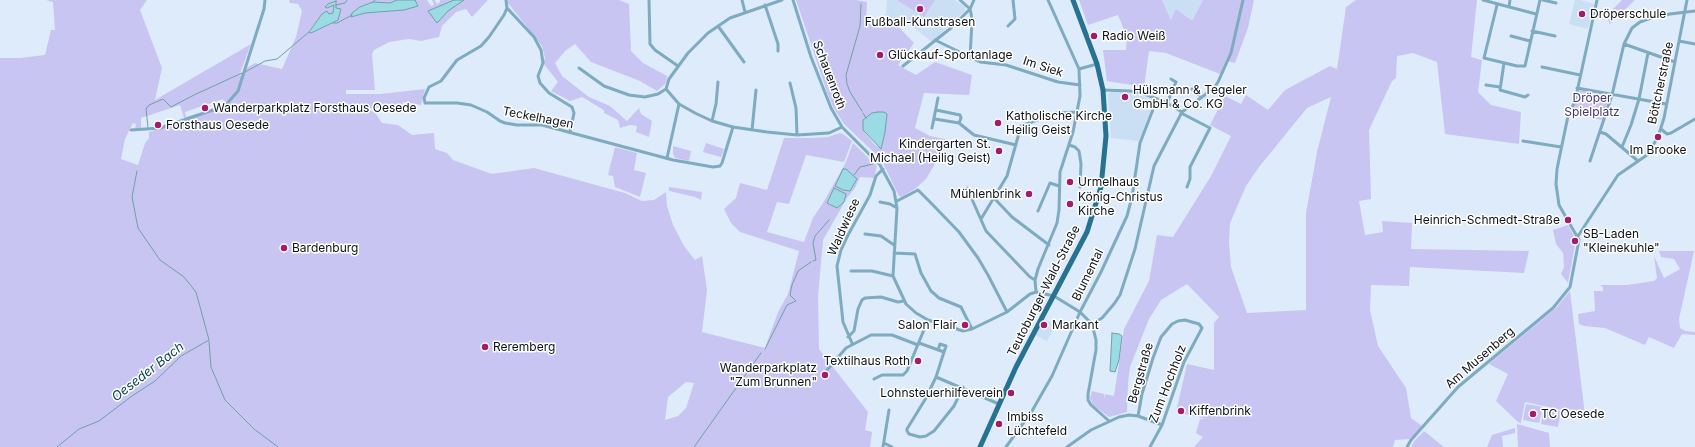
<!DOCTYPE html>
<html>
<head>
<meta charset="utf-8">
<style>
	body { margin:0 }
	canvas { display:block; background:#ddebfa }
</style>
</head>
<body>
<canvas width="1695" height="447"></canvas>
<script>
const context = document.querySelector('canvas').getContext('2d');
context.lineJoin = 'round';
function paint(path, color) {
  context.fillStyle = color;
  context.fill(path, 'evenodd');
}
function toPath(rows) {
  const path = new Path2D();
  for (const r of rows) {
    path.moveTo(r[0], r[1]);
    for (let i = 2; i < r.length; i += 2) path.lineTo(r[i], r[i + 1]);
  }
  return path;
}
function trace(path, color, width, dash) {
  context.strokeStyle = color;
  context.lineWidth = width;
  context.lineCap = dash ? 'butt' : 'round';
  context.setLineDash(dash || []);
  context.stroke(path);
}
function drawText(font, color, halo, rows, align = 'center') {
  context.font = font + ' Inter,sans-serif';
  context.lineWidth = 3;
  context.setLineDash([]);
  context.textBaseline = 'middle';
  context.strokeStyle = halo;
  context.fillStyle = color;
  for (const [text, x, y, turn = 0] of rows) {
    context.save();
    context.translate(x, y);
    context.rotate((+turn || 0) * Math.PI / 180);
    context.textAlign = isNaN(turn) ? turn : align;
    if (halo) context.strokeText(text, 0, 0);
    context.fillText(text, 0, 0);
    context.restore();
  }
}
paint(toPath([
	[887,0,955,0,965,7,965,11,932,42,907,22,901,30,886,14],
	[1162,0,1203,0,1192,21,1171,20],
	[1575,0,1581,0,1594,4,1588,29,1569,24],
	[1110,92,1123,92,1136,94,1151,99,1151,109,1139,141,1111,138,1108,95],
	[1044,319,1056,325,1047,341,1035,335]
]), '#cbdff4');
paint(toPath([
	[46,0,147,0,140,10,162,68,155,100,251,44,239,76,248,67,255,63,282,69,296,37,302,11,298,4,290,3,289,0,397,0,390,3,373,2,360,7,352,13,352,17,365,13,404,10,418,6,415,0,427,0,431,6,434,5,432,0,435,0,437,4,440,2,440,0,488,0,472,17,466,9,456,12,442,26,439,37,421,41,409,39,389,42,374,50,372,54,375,90,346,90,346,94,380,94,425,89,421,105,403,102,402,106,384,105,380,107,370,108,370,110,376,114,382,123,398,125,412,135,434,133,435,149,447,153,453,160,492,174,534,168,625,193,642,201,654,200,666,192,667,206,673,225,684,246,695,260,702,256,707,290,702,332,765,348,778,312,788,294,799,251,740,232,731,223,724,209,736,198,740,183,767,190,784,138,812,138,828,137,840,133,843,134,852,141,844,162,806,155,789,204,777,202,767,232,804,242,813,218,823,203,845,164,853,143,877,166,874,178,860,177,855,188,847,198,823,240,818,297,819,349,868,412,865,430,872,432,870,447,0,447,0,58,20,58,45,55,51,30,55,30,53,2],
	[333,2,336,8,341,9,338,20,311,33,309,31,322,14,327,11,329,14,333,13,334,5,325,6],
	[223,99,225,105,186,117,185,112],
	[180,105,185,121,149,132,149,138,145,143,138,165,121,159,125,139,133,123,136,124,135,129,141,130,141,118],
	[686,382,694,383,686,408,678,416,665,420,668,397],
	[508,0,619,0,629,4,631,51,643,63,667,76,666,83,657,91,640,81,591,62,575,44,565,51,555,63,562,76,589,97,610,106,627,121,639,108,641,114,652,121,649,137,636,132,637,126,630,125,620,128,618,120,604,113,604,110,582,97,570,101,551,91,558,82,543,63,545,58,542,46,508,3],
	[796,0,856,0,867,2,866,22,885,23,886,14,914,43,898,65,916,75,935,62,972,75,969,95,924,93,915,128,930,136,949,140,926,179,915,189,901,197,899,196,881,159,844,124,833,107,828,95],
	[864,132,885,132,881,149,875,145],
	[897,0,935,0,924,17],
	[1079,0,1162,0,1171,20,1176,9,1192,21,1203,0,1254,0,1248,28,1235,63,1227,61,1220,74,1166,53,1149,51,1144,87,1107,81,1103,50,1126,50,1127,37,1118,15,1088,25],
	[1356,0,1477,0,1471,57,1482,60,1478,92,1491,105,1521,112,1519,144,1445,134,1437,62,1413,53,1397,56,1396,78,1392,81,1369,130,1371,199,1359,201,1365,235,1383,232,1382,221,1412,223,1411,249,1529,251,1524,273,1410,267,1409,286,1371,285,1370,310,1378,346,1406,388,1411,418,1422,426,1410,439,1395,440,1393,447,1194,447,1203,437,1196,433,1200,419,1206,419,1176,412,1187,364,1214,370,1214,323,1219,317,1187,284,1161,300,1149,319,1130,367,1128,383,1127,412,1109,417,1093,405,1090,398,1092,391,1104,394,1104,399,1105,394,1114,396,1124,329,1149,281,1157,235,1173,237,1211,176,1231,136,1210,125,1225,96,1241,104,1246,95,1268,110,1285,90,1330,66,1337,69,1346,7],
	[1331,97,1317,152,1306,213,1306,310,1247,313,1231,267,1229,243,1230,223,1246,186,1259,167,1307,108],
	[1622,0,1635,0,1610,24,1606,16],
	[1579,90,1612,95,1602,120,1572,114],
	[706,143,724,149,721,157,703,152],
	[673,146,691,151,689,161,675,158,673,154],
	[615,147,637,153,634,170,646,173,640,197,615,187,613,176,608,175],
	[669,187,702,192,701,200,695,197,669,191],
	[1568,225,1576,240,1568,283,1561,274,1564,267,1563,253,1556,244,1553,230],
	[1659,251,1694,251,1679,319,1680,328,1685,331,1695,332,1695,335,1682,334,1674,348,1649,337,1645,345,1605,328,1584,326,1579,324,1578,314,1595,311,1594,291,1603,291,1603,287,1600,285,1627,285,1654,281,1657,278,1654,256,1664,278,1680,269,1674,259,1661,257],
	[1570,291,1585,415,1525,402,1521,423,1518,422,1496,401,1508,374,1489,364,1556,308],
	[1526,404,1543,407,1539,423,1523,420],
	[1544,408,1561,411,1558,427,1541,424],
	[1517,424,1549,433,1550,447,1518,447],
	[1515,428,1515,433,1502,436,1503,447,1487,447,1492,435],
	[1424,431,1444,447,1445,447,1411,447,1415,440]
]), '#c9c5f3');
const water = toPath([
	[397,0,415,0,418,6,404,10,365,13,351,17,352,13,360,7,373,2,390,3,397,0],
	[454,0,464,0,448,11,437,23,428,11,454,0],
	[336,1,336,8,341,9,338,20,311,33,309,32,322,14,327,11,329,14,333,13,334,5,327,8,325,7,328,4,336,1],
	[878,112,884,112,887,114,885,132,881,149,863,130,863,120,872,113,878,112],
	[843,169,846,169,857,179,850,191,843,190,835,186,843,169],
	[834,188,846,194,844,202,837,208,827,203,834,188],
	[1112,333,1119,334,1122,336,1119,360,1115,372,1110,371,1112,333]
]);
paint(water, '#9bdbe4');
trace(water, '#709fa6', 1);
trace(toPath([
	[373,2,375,0],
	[861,4,860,26,846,75,847,84,850,92,862,111],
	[336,5,345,3,347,0],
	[333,23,337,23,352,15],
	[245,72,265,61,277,59,309,32],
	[863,113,866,118],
	[148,127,146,109,149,105,163,99,171,107,194,95,242,73],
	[854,175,860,167,873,164],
	[813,261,816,260,813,243,815,236,829,220],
	[209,341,211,367,225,400,254,429,278,447],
	[765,349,787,305,796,301,790,295,792,285,798,271,811,262],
	[57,447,79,429,99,421,132,396,155,381,181,356,209,340,196,292,184,277,160,260,138,228,132,197,137,171],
	[694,447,761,353]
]), '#709fa6', 1);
trace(toPath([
	[506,0,507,8,504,15,489,37,481,46,457,60,441,81,429,87,424,98,425,103,457,103,471,105,487,112,500,121,505,123,517,125,542,125,673,160,713,167,720,166,722,163,733,127],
	[649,0,650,44,655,50,678,66],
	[742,0,745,12],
	[782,0,730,18,708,33,688,53,669,79,666,89,679,104,695,113,712,121,733,127,767,132,797,135,829,133,842,127],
	[793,0,811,57,831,108,842,127,880,165,894,191,897,208,893,276,906,304,916,313,928,320,963,331,972,329,1007,312,1030,294,1036,292,1054,296,1080,312,1092,324,1096,340,1096,350,1088,394,1088,400,1091,405,1109,421],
	[960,0,970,9,971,13,972,21,970,58],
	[1048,0,1079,69,1097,64],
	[1483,0,1536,14],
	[1543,0,1556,3],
	[765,5,778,44,778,51],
	[1497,5,1484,58,1517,66,1525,66,1540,0],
	[1509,7,1510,0],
	[507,8,534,37,541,50,543,63,538,76,540,83,549,93,572,107,574,113,570,132],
	[718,26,744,62],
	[1008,26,1015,19,1013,0],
	[1532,31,1555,36],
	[1511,36,1530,41],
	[935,40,980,62,1006,65,1058,82,1080,85],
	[1679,41,1695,44],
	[1624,44,1675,62],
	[1504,63,1500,90,1525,97,1528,95],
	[903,66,951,28,970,9,974,0],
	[1542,67,1580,75],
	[579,68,604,86,629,95,645,97,658,94,666,89],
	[790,83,796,108,797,135],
	[1486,85,1500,87],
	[1577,88,1666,104],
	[1192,89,1202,97],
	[1103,90,1130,91,1142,93,1167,103,1182,112],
	[1167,103,1176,82,1171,79],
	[936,110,960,115,961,118,959,123],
	[1181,113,1210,128,1190,167,1190,179,1187,187],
	[935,119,959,123,974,135,1016,145],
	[712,121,716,104,718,82],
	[932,128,938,98],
	[1661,129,1667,134,1671,133,1695,119],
	[131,130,160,128,225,106,238,91,264,9,265,0],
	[752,130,756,90],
	[1600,132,1606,134,1638,161],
	[1523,141,1561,147],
	[1069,145,1075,147,1079,151,1081,164,1080,187],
	[1622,147,1631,125,1639,99,1648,53],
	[667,158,679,104],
	[1590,161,1612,95,1624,44,1632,28,1640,22,1651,18,1670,14,1695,11],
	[967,188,986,231,1030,277,1035,280],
	[994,198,1012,217,1049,245],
	[897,201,918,190,932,204,959,232,978,258,988,275,1007,312],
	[880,202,890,204,897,208],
	[1038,211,1050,183,1059,186],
	[981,219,1007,176,1021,126,1056,113,1077,112],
	[865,234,881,236,894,245],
	[1578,236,1618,175,1647,155,1658,137,1664,118,1687,0],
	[894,253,915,254,921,273,931,291,939,298,961,307,972,329],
	[851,271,872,271,893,276],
	[1036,292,1035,280,1038,269,1057,223,1059,210,1060,172,1073,132,1080,96,1079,69],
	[1092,324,1102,318,1114,304,1120,295,1135,249,1154,166,1182,112,1214,88,1218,82,1231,53,1243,0],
	[848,337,854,331,858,309,862,300,865,298,881,297,898,302,904,301],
	[852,343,843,322,837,266,841,250,848,235,870,195,876,176,883,169],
	[919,343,944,352,936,377,926,398,907,429,907,431,909,434,920,437,926,436,934,431,954,406,963,387],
	[938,350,940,344,946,346,944,352],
	[827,370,846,348,871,335,892,335,918,345],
	[936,377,999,404],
	[874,379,882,375,903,375,907,371,928,320],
	[1138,416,1142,394,1153,358,1161,337,1172,324,1178,321,1185,320,1199,324,1202,328,1184,362,1162,425,1150,447],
	[884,443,892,447],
	[883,447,889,410],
	[1006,447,1032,411,1052,376,1080,312,1101,272,1127,216,1132,197,1140,143,1157,99],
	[1067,447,1091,430,1119,417,1129,415,1138,416,1162,425],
	[1407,447,1411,440,1458,387,1553,308,1570,287,1579,240,1559,205,1556,184,1557,169,1568,116,1575,101,1597,0]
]), '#7eabbf', 3);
trace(toPath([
	[980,447,1016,367,1087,232,1101,187,1106,136,1103,90,1097,64,1073,0]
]), '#277290', 5);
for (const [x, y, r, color] of [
	[920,9,4,"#a11c6b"],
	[1582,14,4,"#a11c6b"],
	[1094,36,4,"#a11c6b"],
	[880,55,4,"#a11c6b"],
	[1125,97,4,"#a11c6b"],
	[205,108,4,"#a11c6b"],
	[998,123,4,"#a11c6b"],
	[158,125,4,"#a11c6b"],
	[1658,137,4,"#a11c6b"],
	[999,151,4,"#a11c6b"],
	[1070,182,4,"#a11c6b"],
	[1029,194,4,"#a11c6b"],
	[1070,204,4,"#a11c6b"],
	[1568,220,4,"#a11c6b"],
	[1575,241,4,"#a11c6b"],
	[284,248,4,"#a11c6b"],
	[965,325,4,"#a11c6b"],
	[1044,325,4,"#a11c6b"],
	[485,347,4,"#a11c6b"],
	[918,361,4,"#a11c6b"],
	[825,375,4,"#a11c6b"],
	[1011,393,4,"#a11c6b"],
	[1181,411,4,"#a11c6b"],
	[1533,414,4,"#a11c6b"],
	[999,424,4,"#a11c6b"]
]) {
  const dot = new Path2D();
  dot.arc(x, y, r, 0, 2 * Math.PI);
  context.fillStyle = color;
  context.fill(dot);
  trace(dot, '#fff', 1.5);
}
drawText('12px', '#0d1217', '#fff', [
	["Dröperschule",1590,14],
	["Fußball-Kunstrasen",920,22,"center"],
	["Radio Weiß",1102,36],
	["Glückauf-Sportanlage",888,55],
	["Hülsmann & Tegeler",1133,90],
	["GmbH & Co. KG",1133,104],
	["Wanderparkplatz Forsthaus Oesede",213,108],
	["Katholische Kirche",1006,116],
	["Heilig Geist",1006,130],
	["Forsthaus Oesede",166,125],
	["Kindergarten St.",991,144,"right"],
	["Michael (Heilig Geist)",991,158,"right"],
	["Im Brooke",1658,150,"center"],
	["Urmelhaus",1078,182],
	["Mühlenbrink",1021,194,"right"],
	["König-Christus",1078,197],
	["Kirche",1078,211],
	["Heinrich-Schmedt-Straße",1560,220,"right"],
	["SB-Laden",1583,234],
	["\"Kleinekuhle\"",1583,248],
	["Bardenburg",292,248],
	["Salon Flair",957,325,"right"],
	["Markant",1052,325],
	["Reremberg",493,347],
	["Textilhaus Roth",910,361,"right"],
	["Wanderparkplatz",817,368,"right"],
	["\"Zum Brunnen\"",817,382,"right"],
	["Lohnsteuerhilfeverein",1003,393,"right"],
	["Kiffenbrink",1189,411],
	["TC Oesede",1541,414],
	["Imbiss",1007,417],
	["Lüchtefeld",1007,431]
], 'left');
drawText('12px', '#0d1217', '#fff', [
	["Im Siek",1043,67,18],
	["Schauenroth",829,75,69],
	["Böttcherstraße",1661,83,-78],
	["Teckelhagen",538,118,11],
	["Waldwiese",844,227,-66],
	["Blumental",1088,275,-64],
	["Teutoburger-Wald-Straße",1044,291,-63],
	["Am Musenberg",1480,358,-41],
	["Bergstraße",1141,373,-74],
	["Zum Hochholz",1168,384,-69]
]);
drawText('12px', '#413670', '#fff', [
	["Dröper",1592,98],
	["Spielplatz",1592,112]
]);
drawText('italic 13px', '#0c474e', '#fff', [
	["Oeseder Bach",148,372,-38]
]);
</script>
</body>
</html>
